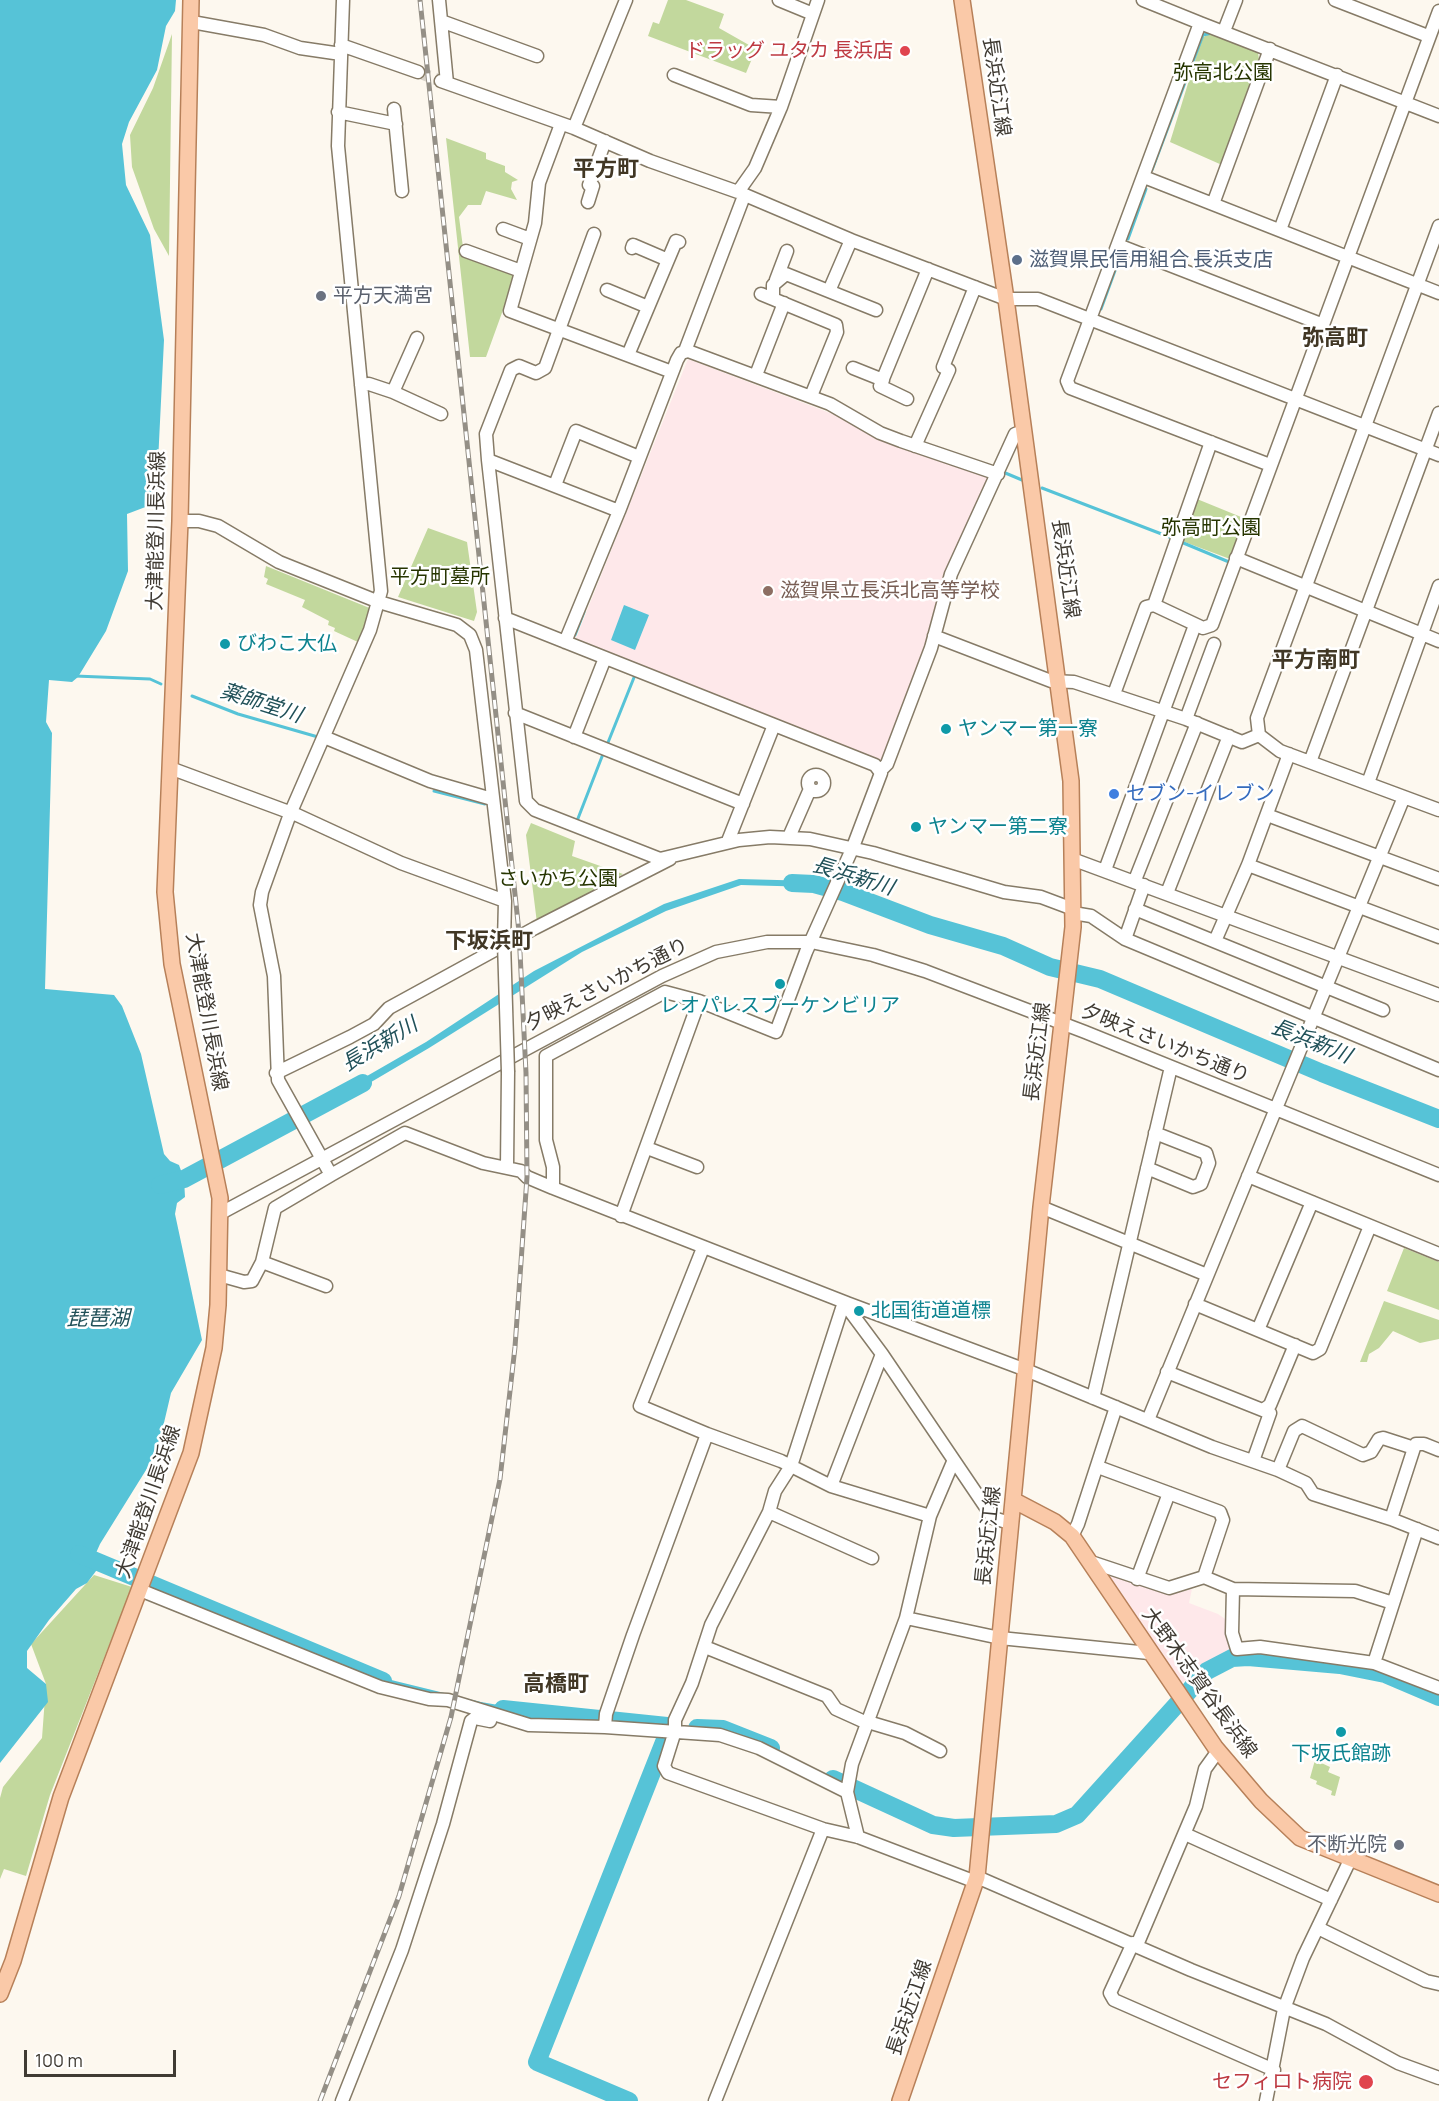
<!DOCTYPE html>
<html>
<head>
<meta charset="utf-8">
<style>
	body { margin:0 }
	#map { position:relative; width:1439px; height:2101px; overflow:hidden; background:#fdf8ef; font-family:Manrope,sans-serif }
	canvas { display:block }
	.scale { position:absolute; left:24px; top:2050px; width:152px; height:27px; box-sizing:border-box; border:3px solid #403b33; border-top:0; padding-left:8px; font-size:18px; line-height:21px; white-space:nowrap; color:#403b33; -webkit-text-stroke:4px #fff; paint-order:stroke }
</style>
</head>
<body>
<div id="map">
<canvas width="1439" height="2101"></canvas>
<div class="scale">100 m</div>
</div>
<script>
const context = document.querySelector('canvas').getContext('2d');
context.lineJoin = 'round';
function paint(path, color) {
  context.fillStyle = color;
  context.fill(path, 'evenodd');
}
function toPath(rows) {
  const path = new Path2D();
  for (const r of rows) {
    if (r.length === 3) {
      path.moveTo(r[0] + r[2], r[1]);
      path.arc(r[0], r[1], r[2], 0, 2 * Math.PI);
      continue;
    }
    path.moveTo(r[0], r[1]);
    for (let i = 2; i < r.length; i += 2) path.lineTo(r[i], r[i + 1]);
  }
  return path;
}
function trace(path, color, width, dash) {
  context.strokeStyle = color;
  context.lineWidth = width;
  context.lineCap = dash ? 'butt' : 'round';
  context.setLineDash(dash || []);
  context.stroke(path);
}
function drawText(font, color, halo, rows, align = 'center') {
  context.font = font + ' Manrope,"Noto Sans JP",sans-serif';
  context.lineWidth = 5;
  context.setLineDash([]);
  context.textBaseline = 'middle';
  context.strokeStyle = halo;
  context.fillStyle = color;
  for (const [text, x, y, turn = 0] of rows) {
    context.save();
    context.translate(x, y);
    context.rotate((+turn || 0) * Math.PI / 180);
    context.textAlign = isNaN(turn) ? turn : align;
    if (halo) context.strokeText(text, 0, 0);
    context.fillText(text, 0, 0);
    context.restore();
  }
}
paint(toPath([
	[688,359,843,418,894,445,992,476,953,554,932,628,880,763,576,638],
	[1108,1575,1171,1595,1192,1589,1189,1603,1218,1614,1228,1621,1230,1650,1201,1665,1180,1685]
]), '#fee8ea');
paint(toPath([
	[668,0,686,0,724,14,719,28,756,49,746,73,648,36,653,22,659,24],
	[1210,33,1258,53,1259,59,1255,67,1258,68,1222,165,1170,142,1202,38],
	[172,34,169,256,154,229,132,167,130,135,153,88],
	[446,138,486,153,486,159,505,166,505,172,518,180,512,182,511,189,517,200,486,191,481,205,468,205,459,217,464,255,516,274,486,357,470,357],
	[1197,499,1246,519,1230,559,1182,541],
	[428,528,467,542,477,612,474,621,398,597],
	[266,566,372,609,360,643,334,631,335,628,328,625,329,621,302,607,305,600,266,584,268,579,264,577],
	[531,823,575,841,572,856,623,874,537,923,526,835],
	[1404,1248,1439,1262,1439,1310,1387,1291],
	[1384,1301,1439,1320,1439,1339,1420,1343,1393,1331,1379,1348,1369,1354,1367,1362,1360,1362],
	[94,1575,132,1587,50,1795,26,1876,4,1869,0,1879,0,1798,3,1787,42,1738,46,1684,31,1644],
	[1315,1760,1330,1767,1328,1772,1340,1777,1335,1796,1331,1795,1332,1791,1316,1784,1317,1781,1310,1778]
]), '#c2d89d');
paint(toPath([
	[0,0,176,0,175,11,166,26,157,70,129,122,122,144,126,185,150,235,164,340,156,503,127,514,128,571,106,631,78,677,72,682,49,680,46,722,52,733,45,989,114,995,122,1006,141,1054,164,1154,170,1161,179,1165,184,1179,185,1197,177,1203,175,1214,202,1340,171,1393,159,1444,151,1462,100,1544,96,1553,102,1563,87,1583,76,1589,49,1620,27,1651,27,1668,46,1684,48,1702,0,1763],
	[624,605,649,615,635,650,611,640],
	[739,879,815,881,813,887,741,885,666,911,582,952,429,1048,344,1098,341,1091,426,1042,534,971,664,904],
	[379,1677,481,1702,527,1710,525,1716,480,1708,377,1683]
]), '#56c3d7');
trace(toPath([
	[1152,170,1203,35,1212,33],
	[1128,239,1146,189],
	[1101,309,1120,257],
	[1003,472,1022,480],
	[1042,488,1172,538],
	[1181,542,1229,562],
	[575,635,584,612],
	[75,676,150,679,161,684],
	[192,696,238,714,318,737],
	[607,745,635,675],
	[434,791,485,804],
	[577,821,603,754]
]), '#56c3d7', 3);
trace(toPath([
	[792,883,814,884,843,892,930,925,1003,946,1050,967,1100,979,1322,1073,1439,1119],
	[160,1185,184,1179,363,1083],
	[79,1554,383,1681],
	[503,1709,667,1726],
	[697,1728,723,1729,771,1748],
	[833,1779,933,1825,954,1828,1056,1824,1077,1815,1207,1671,1232,1658,1248,1657,1340,1665,1385,1674,1439,1697],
	[629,2101,537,2062,666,1737,665,1726]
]), '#56c3d7', 18);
trace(toPath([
	[418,72,441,81]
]), '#d7d2c9', 12, [12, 6]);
const minor = toPath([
	[343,0,338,146,381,591,370,630,290,814,262,892,260,905,274,976,278,1080,331,1175,405,1133,483,1163,521,1171,527,1177,553,1188,847,1303,847,1307,882,1354,993,1518,1010,1523],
	[439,0,447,83],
	[779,0,813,14],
	[1143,0,1200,23,1067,381,1070,388,1270,465],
	[1335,0,1428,36],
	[441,21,537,56],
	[192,22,264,35,300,48,341,54],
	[1200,23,1439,116],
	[1224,31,1236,0],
	[341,45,418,72],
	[674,75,751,105,781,107],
	[441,81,574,128,650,161,738,192,851,240,1006,299,1038,299,1439,455],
	[394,109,402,191],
	[338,112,396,124],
	[561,124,539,183,535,223,510,311,672,372],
	[574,128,626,0],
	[1144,177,1439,293],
	[738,192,755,168,781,107,818,0],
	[588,202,593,186,589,185,605,141],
	[1213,204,1270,49],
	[1439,226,1257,718,1259,735,1280,751,1439,810],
	[503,229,530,239],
	[1280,230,1337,75],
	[1118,245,1321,324],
	[632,248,633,245,668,260],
	[466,251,521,271],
	[776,280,787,251],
	[607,290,648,307],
	[829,291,851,240],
	[761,294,836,325,837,332,811,396],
	[773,299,773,285,786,274,876,310],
	[685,351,744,196],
	[628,355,676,241,679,242],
	[853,368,883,380],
	[756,375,784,303],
	[361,385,369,384,393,392,441,414],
	[393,392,417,338],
	[907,399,880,386,928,269],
	[915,446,949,370,943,367,975,287],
	[488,460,486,434,511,370,519,366,536,373,545,368,594,234],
	[998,474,901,441,880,433,830,404,688,351,681,353,677,360,619,511,488,460,526,801,535,810,660,859,739,840,770,837,810,839,873,853,1004,892,1041,897,1073,909],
	[555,485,576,431,639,457],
	[180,521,199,521,218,526,279,562,379,602,457,625,470,635,476,650,505,901,504,942],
	[1236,558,1439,641],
	[1154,605,1203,628,1212,625,1439,11],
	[505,618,875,765,881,773,853,847,806,952,776,1032,699,1001,665,992,546,1056,546,1140,553,1167,553,1188],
	[934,636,1051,681,1074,682,1186,719,1242,742,1259,735],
	[565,642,619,511],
	[1114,694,1146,607,1154,605,1211,442],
	[515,713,743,804],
	[1186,719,1214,644],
	[324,737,430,781,492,799],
	[574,737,605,658],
	[1310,762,1439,413],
	[170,768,297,815,401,863,505,901],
	[880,771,887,764,931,648,951,574,1015,434,1024,431],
	[816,783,8],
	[1368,783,1439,586],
	[1267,815,1439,879],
	[789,837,810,789],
	[728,841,774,725],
	[1072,859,1439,995],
	[1248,865,1439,937],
	[1105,870,1195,625],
	[1135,880,1197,723],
	[1167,893,1229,736],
	[1135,909,1383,1010],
	[1073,913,1091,916,1125,939,1439,1070],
	[1125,939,1144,885],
	[1215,941,1248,865,1289,754],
	[276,1073,350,1037,374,1024,389,1008,535,928,670,859],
	[647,1148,697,1167],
	[507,1167,508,1072],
	[1147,1168,1193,1187,1201,1184,1209,1163,1206,1153,1155,1133],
	[1248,1176,1439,1254],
	[1041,1207,1207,1275],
	[221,1213,662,976,716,952,767,942,811,942,873,955,925,971,1085,1032,1439,1175],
	[621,1216,699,1001],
	[219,1275,244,1282,252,1281,262,1262],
	[326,1286,262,1262,275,1208,331,1175],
	[844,1302,791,1466,775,1491,769,1512,711,1625,692,1683,675,1720,675,1731,664,1766,668,1773,823,1829,858,1837,976,1882],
	[847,1303,1026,1370,1212,1447,1278,1470,1306,1483,1313,1494,1391,1519,1439,1538],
	[1195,1304,1313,1353,1320,1349,1370,1226],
	[1258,1330,1312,1202],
	[1167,1372,1270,1413,1253,1461],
	[1093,1398,1171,1067],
	[1263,1410,1270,1405,1295,1345],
	[1148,1420,1404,797],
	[707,1434,781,1461,831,1486,930,1516],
	[1098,1467,1220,1512,1223,1520,1204,1577],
	[1278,1470,1294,1431,1302,1426,1363,1455,1371,1452,1379,1439,1383,1438,1414,1448,1416,1444,1424,1444,1439,1450],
	[831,1486,882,1354],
	[769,1512,872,1558],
	[1391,1519,1414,1448],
	[1072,1536,1078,1524,1116,1407],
	[1091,1562,1169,1588,1204,1577,1233,1589,1355,1591,1393,1603],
	[1137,1579,1169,1493],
	[1233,1589,1232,1633,1237,1649,1260,1647,1374,1663,1439,1688],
	[140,1590,380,1687,429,1699,448,1700,529,1725,605,1727,720,1735,759,1748,847,1792],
	[906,1618,1000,1638,1149,1653],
	[705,1647,827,1696,836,1709,867,1723],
	[1374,1663,1417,1529],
	[868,1722,905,1733,940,1751],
	[605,1727,606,1714,633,1635,707,1434,640,1406,703,1248],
	[1185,1834,1331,1900],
	[858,1837,847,1792,852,1764,906,1618,930,1516,953,1462],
	[977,1877,1191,1970,1326,2024,1398,2063,1439,2078],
	[1318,1928,1426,1981,1439,1984],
	[1133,1943,1110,1993,1114,2000,1274,2070],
	[1137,1945,1196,1806,1205,1769,1218,1751],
	[342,2101,402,1950,443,1824,471,1721,475,1718,490,1721],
	[715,2101,823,1829],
	[1266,2101,1284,2009,1303,1958,1350,1860]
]);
const major = toPath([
	[1013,1500,1055,1522,1072,1536,1215,1747,1261,1801,1300,1838,1439,1894],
	[0,1994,13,1961,61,1797,191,1453,214,1348,218,1305,220,1198,172,964,165,892,180,521,191,0],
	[900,2101,977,1877,1041,1207,1073,927,1071,781,1006,299,962,0]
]);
trace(minor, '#867b67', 15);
trace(major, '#b78059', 18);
trace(minor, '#fff', 12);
trace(major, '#fac9a8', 15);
const rail = toPath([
	[320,2101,399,1896,451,1717,500,1479,515,1347,527,1177,526,1073,519,932,420,0]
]);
trace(rail, '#948f86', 5);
trace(rail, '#fff', 3, [9]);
const minorBridge = toPath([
	[504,942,508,1072]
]);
trace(minorBridge, '#867b67', 15, []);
trace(minorBridge, '#fff', 12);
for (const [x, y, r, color] of [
	[905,51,6,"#e0444e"],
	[1017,260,6,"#5c6f8a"],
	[321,296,6,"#6b7280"],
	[768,591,6,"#8d6e63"],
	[225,644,6,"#0f9aa8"],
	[946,729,6,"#0f9aa8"],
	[1114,794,6,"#3f7fe0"],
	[916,827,6,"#0f9aa8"],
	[780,984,6,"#0f9aa8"],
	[859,1311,6,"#0f9aa8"],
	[1341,1732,6,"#0f9aa8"],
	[1399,1845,6,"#6b7280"],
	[1366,2082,8,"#e0444e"]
]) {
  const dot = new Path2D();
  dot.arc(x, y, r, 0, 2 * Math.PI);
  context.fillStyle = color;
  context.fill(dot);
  trace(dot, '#fff', 2);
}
drawText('20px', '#be3a42', '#fff', [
	["ドラッグ ユタカ 長浜店",893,51],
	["セフィロト病院",1352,2082]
], 'right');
drawText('20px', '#263500', '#fff', [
	["弥高北公園",1223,73],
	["弥高町公園",1211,528],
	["平方町墓所",440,577],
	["さいかち公園",558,879]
]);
drawText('20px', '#403b33', '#fff', [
	["長浜近江線",996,87,82],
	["大津能登川長浜線",157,531,-89],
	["長浜近江線",1065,569,82],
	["夕映えさいかち通り",607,985,-27],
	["大津能登川長浜線",206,1012,80],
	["夕映えさいかち通り",1165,1044,22],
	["長浜近江線",1038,1052,-83],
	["大津能登川長浜線",149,1502,-71],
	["長浜近江線",989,1536,-84],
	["大野木志賀谷長浜線",1199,1683,54],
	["長浜近江線",910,2008,-71]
]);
drawText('20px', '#4e5e75', '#fff', [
	["滋賀県民信用組合 長浜支店",1029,260]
], 'left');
drawText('20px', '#5b616d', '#fff', [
	["平方天満宮",333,296],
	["不断光院",1387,1845,"right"]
], 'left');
drawText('20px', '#785e54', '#fff', [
	["滋賀県立長浜北高等学校",780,591]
], 'left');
drawText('20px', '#0d838f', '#fff', [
	["びわこ大仏",237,644],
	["ヤンマー第一寮",958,729],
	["ヤンマー第二寮",928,827],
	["レオパレスブーケンビリア",780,1006,"center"],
	["北国街道道標",871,1311],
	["下坂氏館跡",1341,1754,"center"]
], 'left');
drawText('20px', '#366cbe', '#fff', [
	["セブン-イレブン",1126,794]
], 'left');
drawText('italic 21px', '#215159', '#fff', [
	["薬師堂川",261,704,18],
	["長浜新川",853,877,17],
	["長浜新川",1311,1042,22],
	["長浜新川",380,1045,-31],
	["琵琶湖",98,1319]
]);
drawText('bold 22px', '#413725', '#fff', [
	["平方町",606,170],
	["弥高町",1335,339],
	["平方南町",1316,661],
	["下坂浜町",489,942],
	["高橋町",556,1685]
]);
</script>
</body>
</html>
